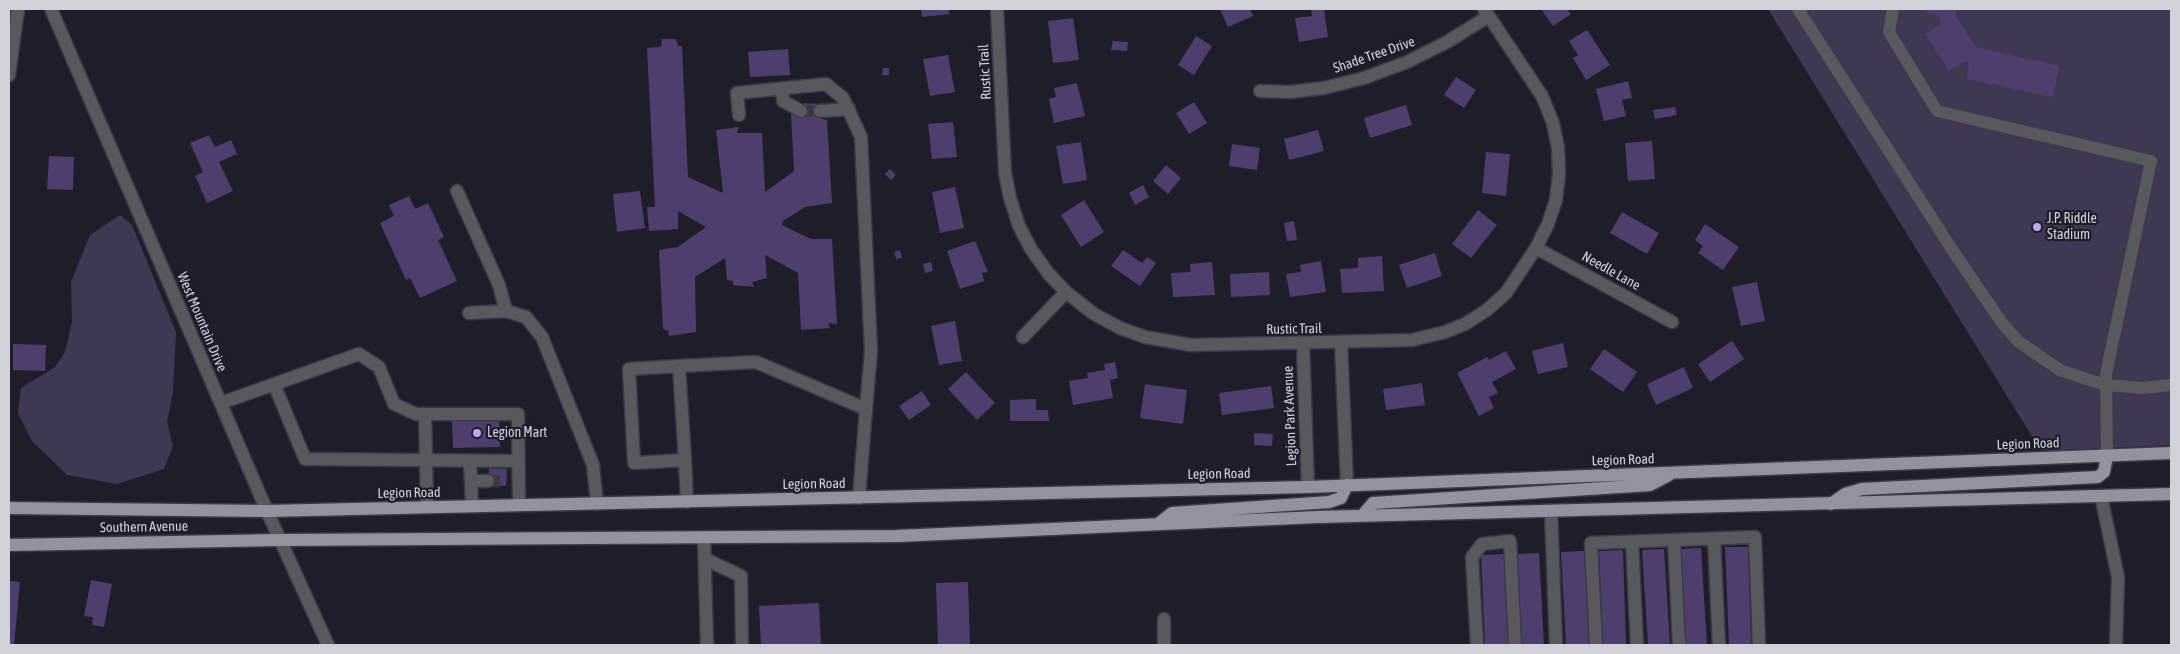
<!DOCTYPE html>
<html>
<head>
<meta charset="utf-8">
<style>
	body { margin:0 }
	#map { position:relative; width:2180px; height:654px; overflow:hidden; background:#201d2a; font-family:"Asap Condensed",sans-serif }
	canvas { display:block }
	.frame { position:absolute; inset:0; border:10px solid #d2d0d9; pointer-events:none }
</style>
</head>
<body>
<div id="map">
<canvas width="2180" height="654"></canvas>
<div class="frame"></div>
</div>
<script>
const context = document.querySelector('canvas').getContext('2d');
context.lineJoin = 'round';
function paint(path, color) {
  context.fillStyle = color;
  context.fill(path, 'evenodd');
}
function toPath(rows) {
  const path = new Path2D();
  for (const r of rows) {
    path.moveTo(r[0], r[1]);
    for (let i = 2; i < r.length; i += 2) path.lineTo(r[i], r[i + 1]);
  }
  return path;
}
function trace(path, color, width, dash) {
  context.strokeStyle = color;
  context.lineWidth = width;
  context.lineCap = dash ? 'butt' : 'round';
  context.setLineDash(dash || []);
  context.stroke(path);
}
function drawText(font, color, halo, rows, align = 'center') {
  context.font = font + ' "Asap Condensed",sans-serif';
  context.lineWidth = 4.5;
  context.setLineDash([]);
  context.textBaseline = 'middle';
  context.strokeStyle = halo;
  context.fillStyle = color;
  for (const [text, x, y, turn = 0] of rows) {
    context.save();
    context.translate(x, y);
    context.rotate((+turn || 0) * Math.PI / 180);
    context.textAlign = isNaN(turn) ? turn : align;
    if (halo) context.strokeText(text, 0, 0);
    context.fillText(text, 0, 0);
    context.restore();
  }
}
paint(toPath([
	[1768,9,2171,9,2171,445,2041,451],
	[120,215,132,225,176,332,173,392,167,422,173,446,164,469,117,484,67,475,32,441,18,413,21,388,55,367,65,352,72,322,71,282,90,235]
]), '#3f3754');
paint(toPath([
	[921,9,949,9,949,14,922,17],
	[1220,9,1250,9,1253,16,1228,27],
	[1311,9,1324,9,1328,37,1299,42,1295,18,1312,16],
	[1541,9,1567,9,1571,14,1553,26],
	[1926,9,1957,9,1956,16,1976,47,2059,66,2053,97,1967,79,1969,63,1965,61,1949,71,1925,34,1941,24,1939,16,1925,12],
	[1073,18,1079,60,1053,63,1048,21],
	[1587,30,1610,65,1586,80,1573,58,1578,55,1569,41],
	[1196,36,1212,46,1194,75,1178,65],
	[662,39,676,39,678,46,682,46,688,177,723,193,716,130,739,127,737,133,762,133,765,192,794,171,791,114,804,111,804,103,819,104,822,119,827,120,832,203,805,207,783,221,782,225,811,239,832,239,837,324,828,323,830,328,801,330,798,273,765,255,767,278,752,282,754,287,733,285,733,281,727,280,725,258,695,277,696,332,669,336,668,331,663,329,659,250,678,247,706,227,678,211,678,229,649,231,647,207,655,207,647,48,661,47],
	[1113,41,1128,42,1127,51,1111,50],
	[788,49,790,75,750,77,748,52],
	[948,55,955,92,930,96,923,59],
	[883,68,889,68,889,75,882,75],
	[1456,77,1476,90,1464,108,1444,95],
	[1628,81,1632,98,1622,100,1626,116,1604,121,1596,89],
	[1077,83,1085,116,1054,123,1049,99,1056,97,1054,88],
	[1194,102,1207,123,1189,134,1176,113],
	[1406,105,1412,125,1370,138,1364,118],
	[1675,107,1677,115,1655,119,1653,110],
	[953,122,957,157,932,159,928,124],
	[1318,130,1324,151,1289,160,1284,139],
	[209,135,215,147,231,140,237,154,219,162,233,191,207,203,195,176,203,172,190,143],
	[1652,141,1655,179,1628,181,1625,143],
	[1081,142,1087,180,1063,184,1056,146],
	[1232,144,1260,148,1257,170,1229,166],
	[1486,152,1510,154,1506,196,1482,193],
	[49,156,74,157,73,190,47,189],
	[1166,165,1181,178,1168,194,1153,181],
	[890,169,896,175,891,180,885,174],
	[1143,185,1149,197,1135,205,1129,193],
	[955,187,964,228,940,233,932,192],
	[640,191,645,228,617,232,613,194],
	[409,196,415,209,428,203,444,237,438,240,457,281,420,298,410,278,406,280,380,223,394,216,389,205],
	[1084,200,1104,232,1081,247,1061,215],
	[1478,210,1497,225,1471,258,1452,244],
	[1622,212,1659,233,1647,254,1610,233],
	[1294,221,1297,240,1287,241,1284,223],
	[1705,224,1739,247,1723,270,1698,253,1703,246,1695,240],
	[975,241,988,272,982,273,984,281,960,289,947,251],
	[900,250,902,258,896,259,894,252],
	[1123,250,1142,263,1147,257,1156,263,1140,286,1111,266],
	[1435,253,1442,276,1407,288,1399,265],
	[1382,256,1384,291,1342,293,1340,269,1358,268,1358,258],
	[1321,261,1326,292,1290,297,1286,274,1301,272,1300,265],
	[931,262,933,271,925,273,923,264],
	[1212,262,1215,295,1173,297,1171,273,1191,272,1190,264],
	[1269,272,1270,295,1231,297,1230,274],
	[1757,282,1765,321,1741,326,1732,287],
	[955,321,962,361,939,365,931,326],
	[1732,341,1744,359,1710,382,1698,364],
	[1563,343,1568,367,1538,374,1532,351],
	[13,344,46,345,45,371,13,370],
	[1604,349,1637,372,1623,392,1590,369],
	[1506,351,1516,369,1492,382,1498,393,1489,397,1494,408,1479,416,1457,373,1487,357,1489,360],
	[1115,362,1118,378,1110,380,1113,398,1073,405,1069,381,1088,378,1087,373,1105,370,1104,364],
	[1684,367,1693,388,1656,405,1647,384],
	[966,372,995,403,977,420,948,389],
	[1422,383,1425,405,1386,410,1383,389],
	[1145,384,1187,390,1183,424,1140,418],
	[1271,386,1274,408,1222,415,1219,393],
	[922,391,931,405,909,420,899,406],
	[1036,399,1036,410,1048,410,1049,421,1010,421,1010,400],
	[499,420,500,447,453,448,452,421],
	[1254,433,1273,434,1272,446,1254,445],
	[489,468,507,469,506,486,488,485],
	[1725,547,1748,547,1751,645,1729,645],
	[1701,548,1707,645,1685,645,1679,549],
	[1664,549,1670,645,1648,645,1642,550],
	[1623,550,1626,645,1603,645,1599,551],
	[1585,551,1589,645,1566,645,1561,552],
	[1539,553,1544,645,1521,645,1517,554],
	[1504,554,1509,645,1485,645,1481,555],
	[91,580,112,584,104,627,92,625,93,617,84,616],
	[9,581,20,582,14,645,9,645],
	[968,582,970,645,938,645,936,583],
	[819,603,821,645,761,645,759,606]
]), '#4d3e6e');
trace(toPath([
	[801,111,820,111],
	[488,481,506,482]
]), '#3b3844', 12, [12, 6]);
const minor = toPath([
	[51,9,267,511,328,645],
	[997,9,1005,173,1010,198,1019,226,1031,249,1048,273,1066,292,1094,314,1120,328,1145,337,1191,345,1412,340,1445,332,1465,324,1487,310,1506,293,1536,248,1548,224,1556,200,1559,174,1558,148,1553,123,1542,96,1484,9],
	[1798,9,1953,251,2002,323,2019,342,2060,370,2105,385,2143,388,2171,385],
	[1893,9,1889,32,1937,111,2151,161,2106,374,2107,456],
	[9,75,18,9],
	[782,89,783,101,801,111],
	[1260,91,1290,92,1324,88,1364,78,1407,62,1447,42,1489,16],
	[820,111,849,109],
	[739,115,737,93,826,84,843,98,861,137,871,351,866,409],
	[457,191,499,285,506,311],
	[1536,248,1672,322],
	[469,313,506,311,526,317,542,337,593,465,597,504],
	[1023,337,1066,292],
	[1341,343,1347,485],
	[1303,344,1308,487],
	[679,366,756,362,866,409,859,498],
	[274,384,305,459,518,461],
	[221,403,359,354,379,367,394,404,416,414,518,414,519,505],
	[425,414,427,507],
	[685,460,634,463,629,369,679,366,685,460,687,502],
	[470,461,472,506],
	[471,481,488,481],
	[2101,496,2118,577,2116,645],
	[1551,511,1556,645],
	[704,537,707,645],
	[1714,539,1719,645],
	[1674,540,1679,645],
	[1632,542,1637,645],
	[705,559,741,576,742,645],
	[1164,619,1164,645],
	[1477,645,1472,557,1482,544,1510,541,1515,645],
	[1596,645,1591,543,1755,537,1759,645]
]);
const major = toPath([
	[1831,504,1845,494,1862,489,2098,477,2104,472,2107,456],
	[9,508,267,511,1308,487,2171,453],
	[1362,516,1373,503,1650,485,1669,475],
	[1158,524,1172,513,1329,502,1341,498,1347,485],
	[9,545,280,540,897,536,1318,517,2171,494]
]);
trace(minor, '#3c3a46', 15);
trace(major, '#3c3a46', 15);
trace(minor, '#5a585f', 12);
trace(major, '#9592a0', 12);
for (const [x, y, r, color] of [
	[2037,227,5,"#bea9f4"],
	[477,433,5,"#bea9f4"]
]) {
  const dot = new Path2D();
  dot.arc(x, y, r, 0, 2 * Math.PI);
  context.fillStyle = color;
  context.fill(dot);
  trace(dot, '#201d2a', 2);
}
drawText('14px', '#d2d0d9', '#201d2a', [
	["Shade Tree Drive",1374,55,-19],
	["Rustic Trail",985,72,-93],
	["Needle Lane",1611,271,29],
	["West Mountain Drive",202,322,67],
	["Rustic Trail",1294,329,-1],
	["Legion Park Avenue",1290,416,-92],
	["Legion Road",2028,444,-2],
	["Legion Road",1623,460,-2],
	["Legion Road",1219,474,-1],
	["Legion Road",814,484,-1],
	["Legion Road",409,493,-1],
	["Southern Avenue",144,527,-1]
]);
drawText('14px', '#d2d0d9', '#201d2a', [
	["J.P. Riddle",2047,219],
	["Stadium",2047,235],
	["Legion Mart",487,433]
], 'left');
</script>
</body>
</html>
